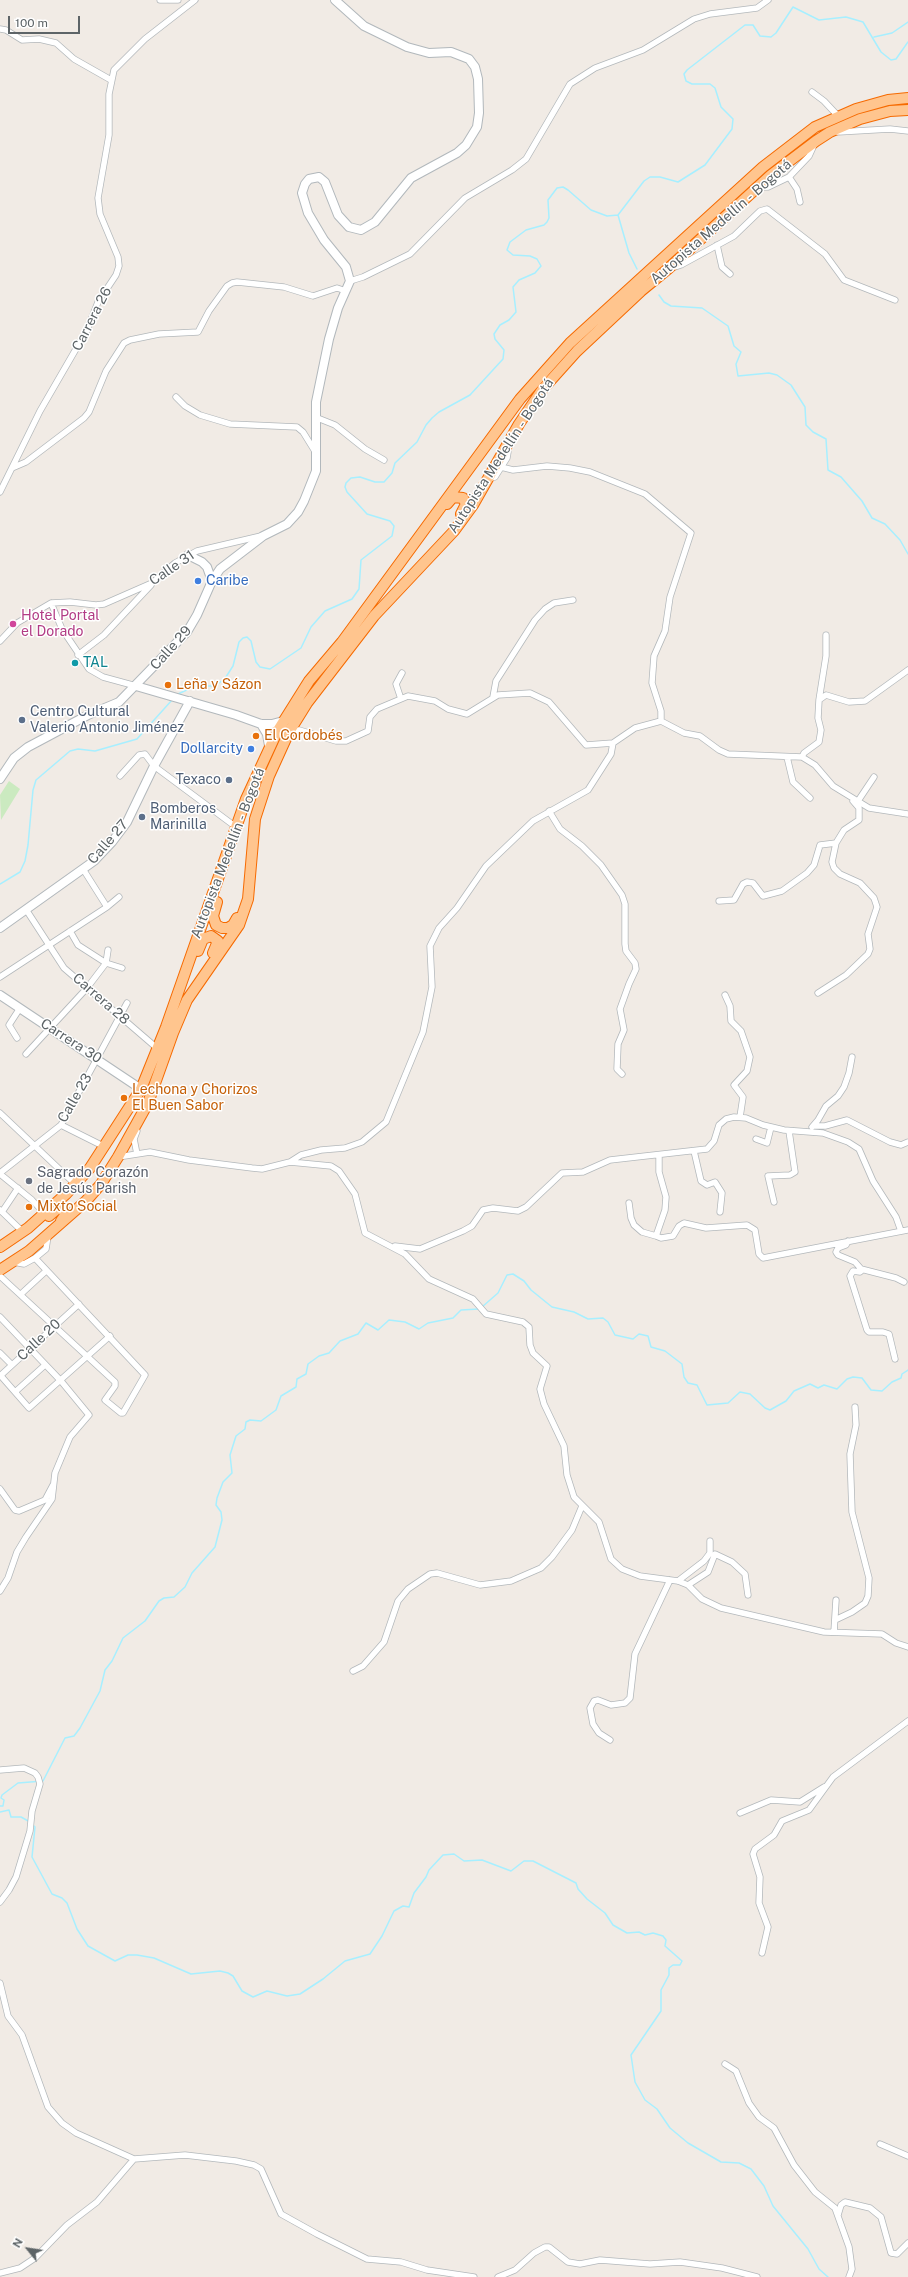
<!DOCTYPE html>
<html>
<head>
<meta charset="utf-8">
<style>
	body { margin:0 }
	#map { position:relative; width:908px; height:2277px; overflow:hidden; background:#f1ebe5; font-family:"Public Sans",sans-serif }
	canvas { display:block }
	.north { position:absolute; left:8px; top:2229px; width:40px; height:40px; -webkit-text-stroke:3px #fff; paint-order:stroke; rotate:300deg; font-size:11px; font-weight:700; line-height:16px; text-align:center; color:#5d6467 }
	.north::after { content:''; display:block; margin:auto; width:14px; height:18px; background:#5d6467; clip-path:polygon(50% 0,100% 100%,50% 72%,0 100%) }
	.scale { position:absolute; left:8px; top:16px; width:72px; height:18px; box-sizing:border-box; border:2px solid #5d6467; border-top:0; padding-left:5px; font-size:12px; line-height:14px; white-space:nowrap; color:#5d6467; -webkit-text-stroke:3px #fff; paint-order:stroke }
</style>
</head>
<body>
<div id="map">
<canvas width="908" height="2277"></canvas>
<div class="north">N</div>
<div class="scale">100 m</div>
</div>
<script>
const context = document.querySelector('canvas').getContext('2d');
context.lineJoin = 'round';
function paint(path, color) {
  context.fillStyle = color;
  context.fill(path, 'evenodd');
}
function toPath(rows) {
  const path = new Path2D();
  for (const r of rows) {
    path.moveTo(r[0], r[1]);
    for (let i = 2; i < r.length; i += 2) path.lineTo(r[i], r[i + 1]);
  }
  return path;
}
function trace(path, color, width, dash) {
  context.strokeStyle = color;
  context.lineWidth = width;
  context.lineCap = dash ? 'butt' : 'round';
  context.setLineDash(dash || []);
  context.stroke(path);
}
function drawText(font, color, halo, rows, align = 'center') {
  context.font = font + ' "Public Sans",sans-serif';
  context.lineWidth = 3;
  context.setLineDash([]);
  context.textBaseline = 'middle';
  context.strokeStyle = halo;
  context.fillStyle = color;
  for (const [text, x, y, turn = 0] of rows) {
    context.save();
    context.translate(x, y);
    context.rotate((+turn || 0) * Math.PI / 180);
    context.textAlign = isNaN(turn) ? turn : align;
    if (halo) context.strokeText(text, 0, 0);
    context.fillText(text, 0, 0);
    context.restore();
  }
}
paint(toPath([
	[9,781,20,789,1,820,0,795]
]), '#cbeac0');
trace(toPath([
	[874,37,892,33,908,22],
	[618,215,629,253,637,269],
	[659,295,664,302,671,306,702,308,728,326,734,346,741,352,736,364,738,376,769,373,777,375,791,385,805,407,806,425,813,432,826,439,828,470,841,477,862,501,872,518,885,524,900,540,908,554],
	[176,695,195,686,213,686,224,680,233,666,239,642,243,638,247,637,251,641,256,662,260,667,270,669,301,648,311,627,325,611,352,599,359,589,361,560,392,536,394,526,390,521,367,514,347,492,345,487,346,483,351,478,360,477,375,482,384,482,392,473,395,463,417,442,426,425,432,418,439,412,470,395,503,359,504,350,495,339,494,334,500,325,509,320,516,312,513,287,519,280,535,273,541,266,537,259,530,256,513,255,507,250,510,242,526,230,544,225,547,222,549,218,548,200,557,188,563,187,568,190,591,210,607,216,618,215,644,181,650,177,660,177,678,182,705,165,732,129,733,119,721,107,715,88,710,84,692,84,686,81,684,74,687,70,745,25,753,25,760,36,771,37,776,33,793,7,819,20,846,17,863,22,881,52,891,60,896,59,908,42],
	[0,884,20,872,25,861,28,845,33,790,36,780,70,751,78,749,95,751,137,739,172,700],
	[482,1307,498,1293,507,1275,513,1274,524,1281,531,1290,552,1307,574,1312,588,1319,603,1318,608,1322,615,1335,633,1339,639,1334,648,1336,651,1347,665,1351,682,1364,684,1377,688,1383,697,1385,707,1405,728,1403,740,1392,750,1394,765,1408,770,1410,786,1401,794,1391,810,1384,818,1388,824,1385,837,1389,847,1379,853,1377,862,1378,871,1390,882,1391,892,1382,901,1378,902,1374,908,1370],
	[0,1806,3,1806,4,1800,1,1798,2,1795,18,1783,43,1781,65,1738,74,1736,80,1728,100,1691,105,1670,112,1661,123,1638,145,1621,159,1601,164,1598,174,1597,185,1587,192,1573,215,1547,222,1520,221,1512,216,1505,217,1498,223,1482,232,1473,230,1455,236,1436,245,1429,246,1422,250,1420,261,1421,276,1410,281,1396,296,1387,297,1379,306,1374,308,1364,319,1356,329,1353,340,1341,358,1334,366,1323,378,1330,389,1320,405,1322,419,1329,428,1323,453,1318,461,1310,479,1309],
	[0,1812,9,1810,11,1817,21,1817,30,1822],
	[33,1825,35,1827,32,1857,52,1894,62,1898,67,1903,77,1929,88,1946,115,1961,128,1955,137,1955,154,1958,191,1974,220,1971,228,1973,233,1976,242,1991,253,1997,267,1991,287,1996,300,1994,323,1979,345,1961,370,1954,382,1936,394,1911,403,1906,409,1907,414,1893,426,1877,429,1870,443,1855,454,1854,464,1861,482,1860,511,1871,524,1861,533,1861,576,1883,578,1889,587,1899,605,1913,613,1925,627,1933,639,1932,645,1935,653,1933,663,1936,666,1940,665,1946,682,1961,680,1965,673,1965,669,1968,669,1975,661,1990,661,2011,631,2055,635,2082,645,2100,657,2109,670,2128,688,2143,721,2162,739,2163,751,2169,764,2186,773,2206,808,2249,819,2269,828,2277]
]), '#a7efff', 1.5);
const street = toPath([
	[160,0,178,0],
	[0,29,6,30,22,40,39,39,56,43,74,59,111,80],
	[812,92,824,101,839,117],
	[838,132,890,129,908,131],
	[789,177,797,189,800,202],
	[760,187,768,187,789,177,809,156,814,145],
	[717,245,722,267,730,274],
	[672,268,681,265,734,236,760,211,767,209,825,254,844,280,895,300],
	[350,281,363,277,410,254,465,198,512,170,526,159,570,84,595,68,643,50,694,19,710,14,757,8,768,0],
	[176,397,185,406,200,415,230,424,297,427,303,432,316,453],
	[315,417,335,425,365,449,384,460],
	[501,467,513,470,547,466,570,468,590,472,645,494,691,533,670,597,665,631,654,656,652,683,661,711,661,721],
	[12,468,26,462,84,418,89,412,106,371,124,343,130,340,159,334,198,332,209,311,227,286,232,283,237,282,284,287,313,296,337,288,346,291],
	[488,479,495,477,507,458,508,452,506,448],
	[0,492,40,411,87,330,98,302,116,275,119,266,118,257,100,214,98,198,109,135,109,94,114,70,145,39,195,0],
	[51,603,62,629,89,669,103,677,136,686],
	[0,641,17,623,51,603,70,602,96,605,104,604,152,583,175,563,197,551,261,536],
	[78,655,104,635,151,585],
	[493,697,496,681,535,620,545,609,554,603,573,600],
	[401,699,396,684,402,673],
	[819,700,826,656,826,635],
	[289,732,299,730,336,741,346,741,368,731,370,717,377,709,408,696,435,701,448,709,467,714,498,695,530,693,549,702,586,745,613,743],
	[787,757,793,782,810,798],
	[802,757,804,753,819,742,821,730,818,718,819,700,826,695,849,702,865,701,908,670],
	[120,776,139,755,145,754,154,766,236,827],
	[858,801,874,777],
	[549,811,560,829,582,846,601,865,622,895,625,904,625,944,626,951,635,963,636,969,629,984,620,1009,624,1030,618,1044,617,1069,622,1074],
	[83,869,107,907],
	[719,901,734,900,743,884,747,882,753,883,763,896,782,891,807,873,814,865,820,845,836,843],
	[27,911,64,968,158,1049],
	[70,931,78,945,106,963,122,968],
	[0,977,107,907,119,897],
	[818,993,846,975,868,954,870,949,868,934,877,907,874,898,860,883,840,874,834,868,832,862,836,843,844,830,859,820,859,808,853,801],
	[725,995,730,1006,731,1021,741,1031,750,1057,747,1071,734,1085,743,1097,740,1117],
	[17,1038,9,1025,20,1008],
	[26,1054,87,988,106,963,108,950],
	[0,1113,75,1184],
	[61,1125,105,1147],
	[814,1126,825,1126,847,1120,890,1142,901,1145,908,1142],
	[812,1127,818,1120,826,1106,838,1096,844,1087,849,1073,852,1057],
	[756,1139,767,1143,771,1127],
	[694,1151,701,1181,707,1185,715,1182,722,1193,720,1212],
	[137,1154,134,1139,137,1131],
	[659,1155,659,1172,666,1197,665,1210,656,1236,661,1238,673,1236,679,1226,684,1223,706,1228,747,1225,755,1230,759,1254,763,1258,908,1230],
	[118,1157,150,1152,189,1160,252,1168,262,1169,290,1162,331,1166,339,1171,355,1194,365,1233,405,1254,429,1279,473,1299,486,1314,523,1322,529,1327,530,1345,533,1353,547,1366,540,1389,544,1404,564,1446,567,1475,574,1497,599,1522,611,1559,622,1569,640,1576,678,1581,688,1585,702,1599,721,1608,824,1632,882,1634,896,1643,908,1647],
	[290,1162,301,1155,321,1150,345,1148,362,1142,386,1122,423,1032,432,987,430,946,439,928,457,908,486,866,533,821,588,790,611,754,613,743,635,728,661,721,684,733,700,736,719,750,728,754,802,757,815,765,833,786,869,808,908,814],
	[0,1173,61,1125,127,1003],
	[0,1174,32,1200,44,1213],
	[774,1202,768,1176,790,1175,795,1172,789,1131],
	[629,1203,631,1218,634,1225,642,1232,656,1236],
	[0,1210,23,1232],
	[2,1212,18,1188],
	[848,1241,846,1245,838,1248,836,1252,838,1255,855,1262,862,1270,860,1272,853,1271,850,1276,867,1330,869,1332,883,1332,889,1334,895,1359],
	[395,1246,420,1249,463,1231,472,1226,483,1210,493,1208,518,1211,526,1207,562,1173,583,1172,610,1160,707,1149,714,1141,719,1125,726,1119,734,1117,746,1118,763,1125,784,1130,823,1133,848,1142,859,1149,873,1181,896,1217,901,1231],
	[13,1262,24,1264,35,1258,46,1249,48,1236],
	[861,1269,896,1278,904,1282],
	[0,1276,115,1382,115,1386,105,1400,121,1413,123,1413,145,1375,35,1258],
	[21,1294,46,1271],
	[0,1317,61,1381,89,1415,70,1437,55,1473,52,1499,26,1537,17,1552,8,1578,0,1591],
	[0,1353,12,1365],
	[0,1376,79,1304],
	[1,1376,29,1408,110,1336],
	[15,1392,45,1365],
	[0,1489,15,1510,19,1511,45,1500,53,1485],
	[678,1581,704,1561,710,1553,710,1541],
	[688,1585,708,1572,715,1554,732,1562,745,1574,748,1595],
	[835,1620,852,1612,865,1603,868,1596,869,1578,852,1512,850,1454,856,1425,855,1407],
	[834,1632,836,1600],
	[353,1671,363,1666,384,1642,398,1601,408,1589,430,1574,437,1573,480,1585,511,1581,541,1568,552,1557,572,1530,582,1506],
	[610,1740,599,1733,593,1724,590,1708,594,1701,598,1700,611,1705,625,1703,630,1698,635,1654,670,1580],
	[0,1770,24,1768,35,1773,38,1777,40,1784,32,1811,30,1831,16,1877,9,1890,0,1902],
	[740,1813,771,1800,800,1802,824,1787],
	[762,1953,768,1927,759,1903,760,1877,753,1854,755,1849,774,1835,782,1821,809,1810,833,1777,908,1721],
	[0,1983,8,2016,22,2035,48,2107,62,2123,76,2133,134,2159,185,2155,236,2161,254,2165,261,2169,281,2214,317,2234,367,2259,401,2262,427,2270,474,2277],
	[725,2064,736,2071,749,2103,759,2117,774,2128,794,2165,815,2192,835,2208,849,2247,852,2269,849,2277],
	[880,2144,908,2156],
	[838,2215,841,2205,845,2202,870,2208,881,2217,891,2253,897,2254,908,2243],
	[0,2273,20,2268,35,2258,67,2225,97,2202,134,2159],
	[498,2277,515,2270,534,2253,545,2247,549,2247,568,2262,580,2264,600,2260,650,2264,680,2262,722,2268,757,2277]
]);
const secondary = toPath([
	[188,555,202,562,207,567,212,581],
	[136,686,236,715,261,724,272,724,283,721],
	[261,724,267,734,269,746],
	[0,779,14,758,28,747,88,715,119,702,187,632,197,615,212,581,220,569,263,536,287,524,298,512,304,501,316,471,316,402,329,339,338,308,350,281,346,267,324,240,308,213,302,193,305,184,309,179,319,177,325,182,338,215,349,227,361,230,375,222,411,178,457,153,466,145,477,127,479,113,478,79,475,67,469,59,451,52,429,53,407,47,364,26,335,0],
	[0,928,94,861,112,842,127,822,154,766,190,701],
	[0,995,141,1089]
]);
const highway = toPath([
	[447,504,453,497,463,498,466,504,461,514],
	[217,902,213,916,216,925,222,928,228,928,233,925,237,918],
	[198,951,203,939,211,936,218,941,213,953],
	[49,1216,57,1209,62,1209,66,1214,61,1221],
	[0,1247,28,1228,66,1194,90,1168,141,1089,166,1027,246,799,277,732,309,681,342,642,520,399,570,343,763,167,815,127,856,109,888,100,908,98],
	[0,1270,29,1251,86,1201,101,1184,118,1157,148,1103,173,1033,187,1000,239,925,248,899,255,819,269,776,289,732,307,703,374,616,454,531,473,505,519,424,542,390,577,351,641,291,669,268,771,175,816,141,830,132,860,119,890,111,908,110]
]);
trace(street, '#b3b8bb', 7);
trace(secondary, '#b2b8bc', 10);
trace(highway, '#f66a00', 12);
trace(street, '#fff', 5.5);
trace(secondary, '#fff', 8);
trace(highway, '#ffc58e', 10);
for (const [x, y, r, color] of [
	[198,581,4,"#3f7fe0"],
	[13,624,4,"#d1479c"],
	[75,663,4,"#0f9aa8"],
	[168,685,4,"#e8710a"],
	[22,720,4,"#5c6f8a"],
	[256,736,4,"#e8710a"],
	[251,749,4,"#3f7fe0"],
	[229,780,4,"#5c6f8a"],
	[142,817,4,"#5c6f8a"],
	[124,1098,4,"#e8710a"],
	[29,1181,4,"#6b7280"],
	[29,1207,4,"#e8710a"]
]) {
  const dot = new Path2D();
  dot.arc(x, y, r, 0, 2 * Math.PI);
  context.fillStyle = color;
  context.fill(dot);
  trace(dot, '#fff', 1.5);
}
drawText('14px', '#5d6467', '#fff', [
	["Autopista Medellín - Bogotá",721,222,-41],
	["Carrera 26",92,319,-63],
	["Autopista Medellín - Bogotá",501,456,-57],
	["Calle 31",172,568,-34],
	["Calle 29",171,648,-48],
	["Calle 27",108,842,-49],
	["Autopista Medellín - Bogotá",228,853,-69],
	["Carrera 28",101,999,41],
	["Carrera 30",71,1041,33],
	["Calle 23",75,1098,-60],
	["Calle 20",39,1340,-43]
]);
drawText('14px', '#366cbe', '#fff', [
	["Caribe",206,581],
	["Dollarcity",243,749,"right"]
], 'left');
drawText('14px', '#b23c85', '#fff', [
	["Hotel Portal",21,616],
	["el Dorado",21,632]
], 'left');
drawText('14px', '#0d838f', '#fff', [
	["TAL",83,663]
], 'left');
drawText('14px', '#c56008', '#fff', [
	["Leña y Sázon",176,685],
	["El Cordobés",264,736],
	["Lechona y Chorizos",132,1090],
	["El Buen Sabor",132,1106],
	["Mixto Social",37,1207]
], 'left');
drawText('14px', '#4e5e75', '#fff', [
	["Centro Cultural",30,712],
	["Valerio Antonio Jiménez",30,728],
	["Texaco",221,780,"right"],
	["Bomberos",150,809],
	["Marinilla",150,825]
], 'left');
drawText('14px', '#5b616d', '#fff', [
	["Sagrado Corazón",37,1173],
	["de Jesús Parish",37,1189]
], 'left');
</script>
</body>
</html>
